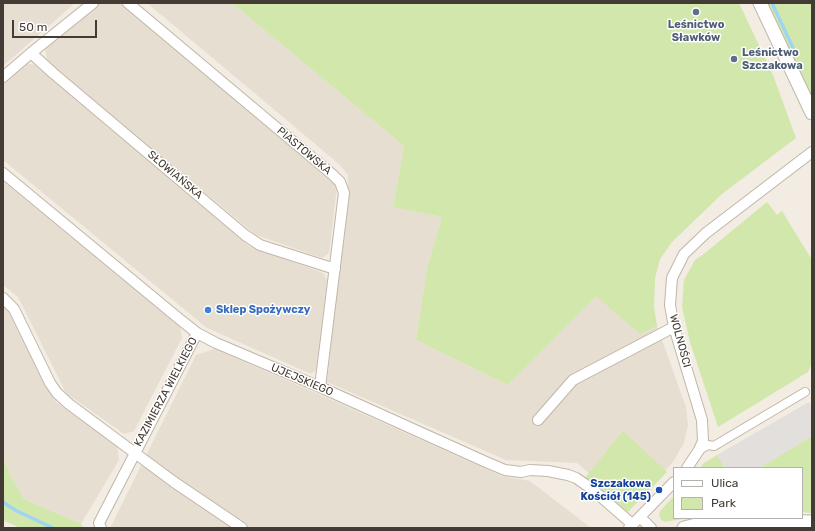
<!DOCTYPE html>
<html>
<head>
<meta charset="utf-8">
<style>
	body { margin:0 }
	#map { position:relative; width:815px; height:531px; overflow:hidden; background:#f2ece3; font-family:Rubik,sans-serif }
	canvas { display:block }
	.frame { position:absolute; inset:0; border:4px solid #443c34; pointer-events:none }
	.legend { position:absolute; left:673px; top:467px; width:130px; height:52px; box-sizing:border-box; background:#fff; border:1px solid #b4b1ae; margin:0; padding:5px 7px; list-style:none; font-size:12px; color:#443c34 }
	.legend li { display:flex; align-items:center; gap:8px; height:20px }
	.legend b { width:20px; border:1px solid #b4b1ae }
	.scale { position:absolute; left:12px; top:20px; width:85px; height:18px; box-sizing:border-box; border:2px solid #443c34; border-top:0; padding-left:5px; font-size:12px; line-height:14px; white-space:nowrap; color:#443c34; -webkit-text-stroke:3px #fff; paint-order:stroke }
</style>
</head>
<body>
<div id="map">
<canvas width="815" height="531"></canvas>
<div class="frame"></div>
<ul class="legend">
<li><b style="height:5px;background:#fff"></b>Ulica</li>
<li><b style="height:11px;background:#d1e7ab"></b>Park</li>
</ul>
<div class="scale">50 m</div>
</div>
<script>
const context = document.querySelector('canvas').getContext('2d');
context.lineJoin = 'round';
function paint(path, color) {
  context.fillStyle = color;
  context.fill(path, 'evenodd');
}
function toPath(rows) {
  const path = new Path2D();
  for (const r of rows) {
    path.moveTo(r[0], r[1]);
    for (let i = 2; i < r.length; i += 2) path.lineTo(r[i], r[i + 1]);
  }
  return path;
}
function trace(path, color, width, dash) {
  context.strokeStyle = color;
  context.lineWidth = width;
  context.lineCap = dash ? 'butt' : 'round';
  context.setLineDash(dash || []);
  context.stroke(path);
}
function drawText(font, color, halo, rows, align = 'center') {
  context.font = font + ' Rubik,sans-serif';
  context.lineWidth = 3;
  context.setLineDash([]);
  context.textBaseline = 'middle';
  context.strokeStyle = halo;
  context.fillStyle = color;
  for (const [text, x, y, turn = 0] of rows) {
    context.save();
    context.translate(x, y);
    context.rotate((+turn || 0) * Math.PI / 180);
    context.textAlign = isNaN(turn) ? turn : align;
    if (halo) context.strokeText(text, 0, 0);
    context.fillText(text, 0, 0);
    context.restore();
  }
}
paint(toPath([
	[3,3,75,3,3,66],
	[98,3,122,3,329,176,337,187,329,253,322,258,256,235,64,76,47,60,45,48],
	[147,3,232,3,404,146,393,207,442,217,427,268,416,340,508,385,596,295,640,334,657,326,686,407,688,425,684,443,673,462,629,508,577,463,506,460,327,382,348,196,348,175,339,164],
	[26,63,35,65,57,84,249,246,323,273,327,280,316,370,311,374,207,328,3,160,3,83],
	[3,181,180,326,182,338,134,431,124,434,66,393,18,297,3,285],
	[3,306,7,309,56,402,117,445,119,460,81,524,24,499,9,473,3,456],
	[214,349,316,393,502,476,530,481,591,528,110,528,196,355]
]), '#e6ded1');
paint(toPath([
	[232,3,739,3,773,75,796,138,722,194,672,242,660,259,655,278,654,307,657,326,640,334,596,296,508,385,416,340,427,268,442,217,393,207,404,146],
	[767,3,810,3,812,7,812,97],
	[767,202,777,215,782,211,812,260,812,362,808,372,718,427,690,342,682,307,684,280,695,260,705,253],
	[623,431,667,472,628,512,585,478],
	[812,436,812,513,802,512,802,468,759,468],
	[717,455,725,468,700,468,704,463],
	[3,456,9,473,24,499,81,524,83,528,20,528,3,520],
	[674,496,674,518,687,518,665,522,661,520,659,515,660,511]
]), '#d1e7ab');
paint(toPath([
	[809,402,812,406,812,436,759,468,725,468,717,455]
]), '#e2dfdc');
trace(toPath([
	[772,3,793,48],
	[3,501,4,503,17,511,53,528]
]), '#9ed5f0', 3.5);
const pedestrian = toPath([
	[699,450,708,445,714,446,805,392]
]);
const minor = toPath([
	[128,3,333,175,340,182,344,193,320,387],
	[31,53,53,73,245,235,260,245,335,269],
	[3,77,31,53,93,3],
	[3,173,177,317,197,333,216,343,320,387,486,462,505,470,521,472,530,470,548,471,568,475,576,478,592,489,632,524],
	[3,298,14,309,50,383,57,393,69,404,174,482,242,528],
	[538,420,573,380,674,327],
	[687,468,699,450,703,441,702,420,674,327,670,305,672,278,684,254,706,233,812,152],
	[640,517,651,528],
	[101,528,99,523,197,333],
	[629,528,674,482]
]);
const tertiary = toPath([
	[760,3,812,113],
	[684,528,696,525,718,523,745,521,812,522]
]);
trace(pedestrian, '#c0b6a9', 10);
trace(minor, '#c0b6a9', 12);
trace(tertiary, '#c0b6a9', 15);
trace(pedestrian, '#fff', 8);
trace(minor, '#fff', 10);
trace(tertiary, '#fff', 13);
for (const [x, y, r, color] of [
	[696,12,4,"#5c6f8a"],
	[734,59,4,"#5c6f8a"],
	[208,310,4,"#3f7fe0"],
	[659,490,4,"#1a4fb4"]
]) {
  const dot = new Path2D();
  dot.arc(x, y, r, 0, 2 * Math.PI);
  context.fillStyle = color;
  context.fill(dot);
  trace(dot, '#fff', 1.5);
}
drawText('bold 11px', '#4e5e75', '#fff', [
	["Leśnictwo",696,25],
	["Sławków",696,38],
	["Leśnictwo",742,53,"left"],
	["Szczakowa",742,66,"left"]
]);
drawText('11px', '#443c34', '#fff', [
	["PIASTOWSKA",304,151,40],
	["SŁOWIAŃSKA",175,175,40],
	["WOLNOŚCI",680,341,75],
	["UJEJSKIEGO",302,380,23],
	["KAZIMIERZA WIELKIEGO",166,392,-62]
]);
drawText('bold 11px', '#366cbe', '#fff', [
	["Sklep Spożywczy",216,310]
], 'left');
drawText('bold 11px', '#164399', '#fff', [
	["Szczakowa",651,484],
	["Kościół (145)",651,497]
], 'right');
</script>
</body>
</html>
